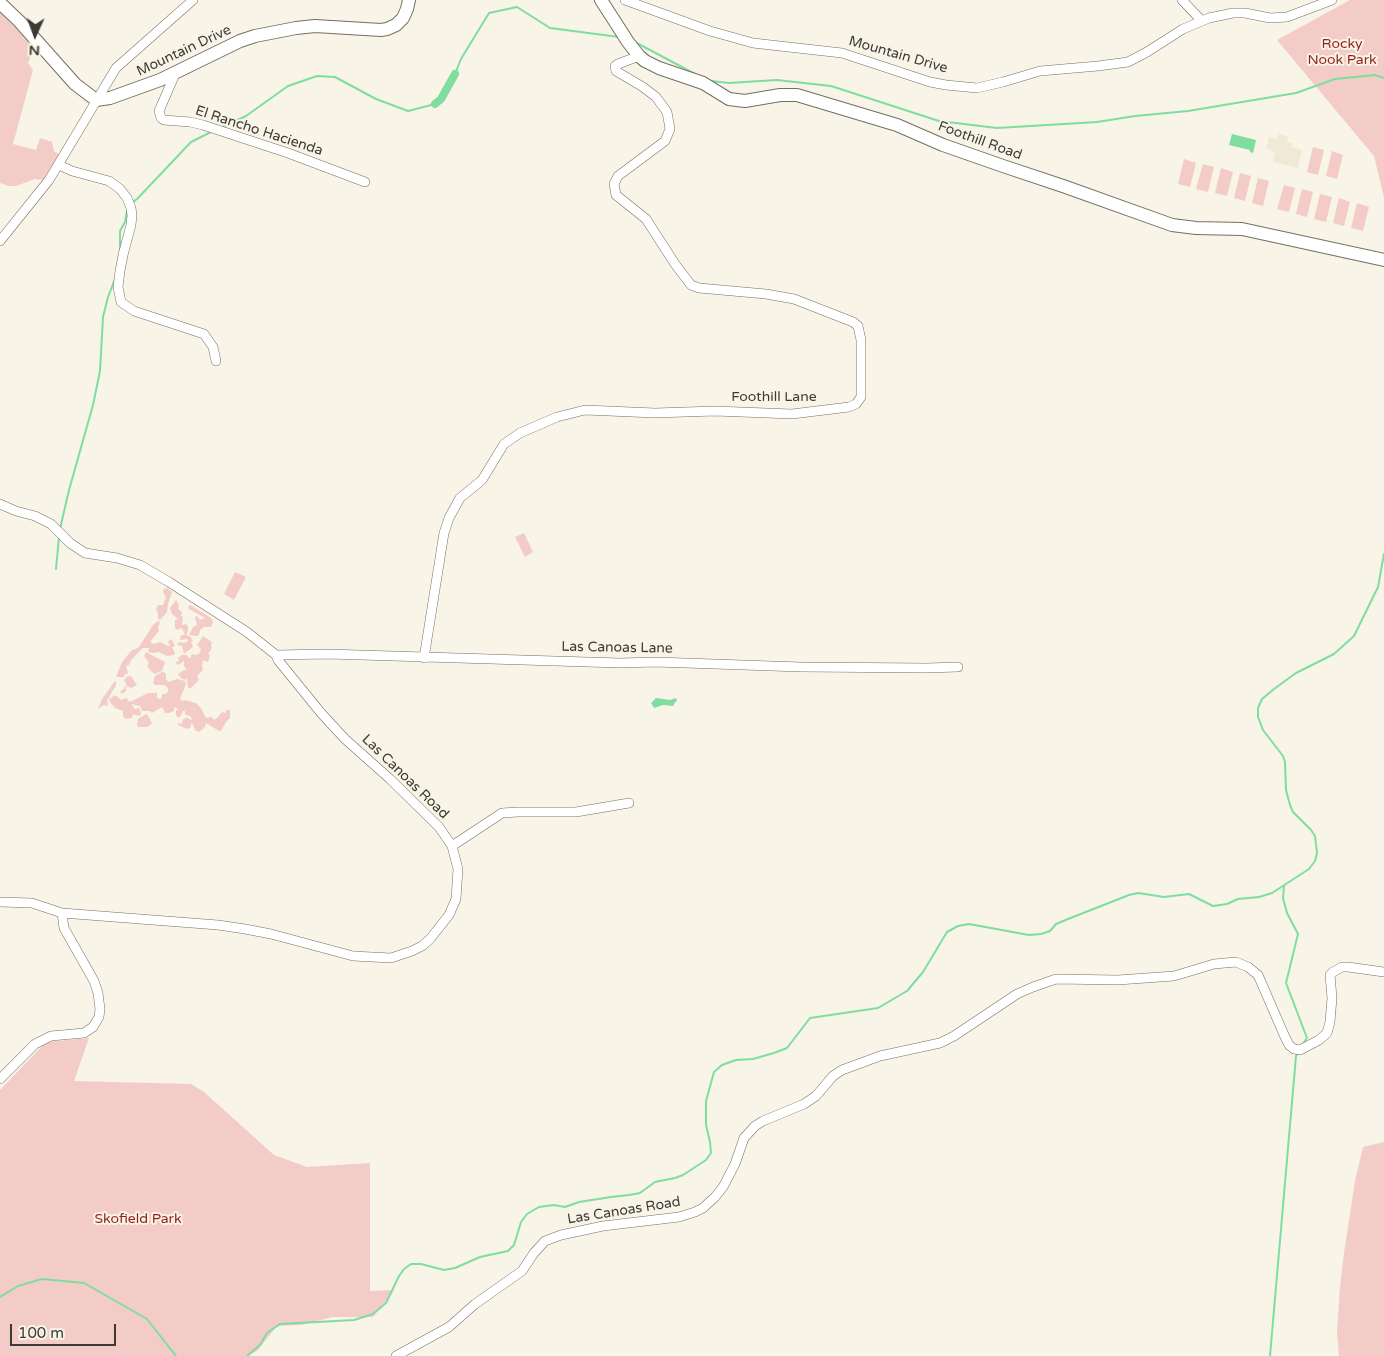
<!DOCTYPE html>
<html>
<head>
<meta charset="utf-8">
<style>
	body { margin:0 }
	#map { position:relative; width:1384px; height:1356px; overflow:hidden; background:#f8f4e7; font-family:"Varela Round",sans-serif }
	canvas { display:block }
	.north { position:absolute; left:10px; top:10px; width:50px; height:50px; -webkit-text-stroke:4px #f8f4e7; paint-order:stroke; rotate:182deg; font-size:14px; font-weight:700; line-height:20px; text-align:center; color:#3b3a35 }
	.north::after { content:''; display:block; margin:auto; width:18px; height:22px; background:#3b3a35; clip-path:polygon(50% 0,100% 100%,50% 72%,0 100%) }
	.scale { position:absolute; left:10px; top:1324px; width:106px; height:22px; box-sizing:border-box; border:2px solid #3b3a35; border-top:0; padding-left:6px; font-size:15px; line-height:18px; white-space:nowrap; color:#3b3a35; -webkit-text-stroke:4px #f8f4e7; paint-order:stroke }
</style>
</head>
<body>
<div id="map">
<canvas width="1384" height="1356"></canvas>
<div class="north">N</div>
<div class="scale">100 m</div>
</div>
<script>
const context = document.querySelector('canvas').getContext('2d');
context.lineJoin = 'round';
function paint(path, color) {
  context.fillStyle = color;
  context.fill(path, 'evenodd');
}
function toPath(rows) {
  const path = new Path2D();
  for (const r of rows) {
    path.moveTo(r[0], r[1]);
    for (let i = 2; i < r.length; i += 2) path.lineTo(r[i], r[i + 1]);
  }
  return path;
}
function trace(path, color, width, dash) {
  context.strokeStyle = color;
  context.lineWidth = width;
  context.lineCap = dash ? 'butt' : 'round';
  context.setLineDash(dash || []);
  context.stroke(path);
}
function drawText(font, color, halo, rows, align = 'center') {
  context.font = font + ' "Varela Round",sans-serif';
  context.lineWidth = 4;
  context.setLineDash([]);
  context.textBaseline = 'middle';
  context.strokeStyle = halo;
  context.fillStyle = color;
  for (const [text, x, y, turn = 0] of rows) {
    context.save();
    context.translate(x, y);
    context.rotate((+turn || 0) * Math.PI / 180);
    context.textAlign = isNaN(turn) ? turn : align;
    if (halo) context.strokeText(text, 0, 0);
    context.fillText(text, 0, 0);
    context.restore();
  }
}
paint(toPath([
	[1279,134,1288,137,1287,142,1293,143,1292,147,1302,150,1298,168,1273,162,1275,152,1266,149,1269,137,1277,139]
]), '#f0e9d6');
paint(toPath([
	[1350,0,1384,0,1384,198,1374,156,1277,40],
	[0,13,15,27,34,49,28,63,33,70,13,144,36,150,40,138,52,142,54,151,59,155,43,180,35,179,16,186,9,186,0,183],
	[1313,147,1324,150,1318,175,1307,172],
	[1332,151,1343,155,1337,179,1326,176],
	[1184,159,1196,163,1190,187,1178,184],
	[1203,164,1214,167,1208,192,1196,189],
	[1221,168,1233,172,1227,196,1215,193],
	[1240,173,1251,176,1245,201,1234,198],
	[1258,178,1269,181,1263,206,1252,203],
	[1284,185,1295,188,1289,212,1277,209],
	[1302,189,1313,192,1307,217,1296,214],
	[1320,194,1332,197,1326,222,1314,219],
	[1339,198,1350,202,1344,226,1333,223],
	[1357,203,1369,207,1363,231,1351,228],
	[524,533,533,552,525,557,515,537],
	[235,572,246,577,234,600,224,594],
	[167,588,172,592,168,604,167,612,160,620,158,619,158,613,156,609,158,605,163,605,166,597,163,592,164,589],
	[176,600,179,605,178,609,182,612,181,616,183,617,182,625,185,624,188,626,188,631,186,635,190,636,193,641,191,642,193,647,184,654,182,646,177,645,179,642,185,643,188,641,187,639,180,640,181,635,185,635,182,628,177,630,175,628,175,620,178,619,172,614,170,608],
	[190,605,211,618,213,622,211,627,204,627,200,630,199,635,197,636,189,635,193,627,197,625,195,617,197,616,200,620,205,618,189,609,188,607],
	[158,621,160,622,158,628,159,631,150,642,154,644,160,642,168,646,170,646,168,642,170,639,173,641,175,646,172,647,175,653,174,655,167,656,159,652,153,653,148,652,149,648,143,648,131,660,129,665,126,666,128,674,125,674,124,677,116,677,122,662,131,651,139,647,153,625],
	[203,636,212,642,211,646,212,648,208,654,210,655,208,662,203,660,202,666,203,670,197,676,199,680,191,688,188,688,187,678,185,680,181,678,178,674,184,670,187,670,184,666,184,661,178,665,175,662,179,661,178,658,182,655,187,655,189,658,191,658,191,655,193,654,195,655,199,654,201,649,197,645],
	[146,652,165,662,162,671,155,674,151,671,147,666,149,664,148,661,144,656],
	[162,672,166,673,166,680,169,682,177,679,185,681,186,684,180,699,183,701,185,700,196,703,201,708,206,718,212,717,214,720,217,718,222,712,226,713,226,710,230,710,230,718,226,722,221,731,219,731,206,723,205,727,199,732,195,730,193,724,191,724,191,727,187,729,178,725,178,723,182,724,183,719,185,719,186,717,191,720,192,719,191,717,185,714,185,711,183,711,180,717,177,717,176,716,176,711,178,709,174,707,174,711,169,713,165,713,162,707,152,713,150,711,142,711,140,706,131,704,135,709,139,708,141,713,140,716,133,714,132,718,125,719,123,716,123,711,115,708,110,702,109,699,112,698,113,695,118,697,121,700,126,698,130,702,148,693,157,693,157,698,160,699,162,697,162,694,165,694,168,692,168,688,164,685,155,685,153,683,155,676],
	[131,676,137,685,131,688,127,686,126,688,126,691,122,694,120,691,123,690,127,684,124,681,126,677],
	[115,681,116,681,116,685,107,701,108,705,107,706,104,705,98,709,102,699],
	[146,714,149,717,152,724,147,727,138,727,137,725,138,719],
	[89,1038,74,1081,191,1084,204,1092,274,1155,307,1167,370,1163,370,1291,394,1290,373,1317,332,1317,302,1325,277,1326,257,1351,247,1356,0,1356,0,1090,46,1042],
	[1384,1142,1384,1356,1339,1356,1337,1332,1340,1287,1344,1253,1355,1181,1363,1147]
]), '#f3ccc7');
paint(toPath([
	[1232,134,1256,140,1253,153,1250,152,1250,150,1229,145],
	[656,698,670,700,676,698,677,701,675,702,673,706,663,705,654,708,651,703]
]), '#7fde9f');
trace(toPath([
	[635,42,695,74],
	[455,74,461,59,489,13,517,7,550,28,619,37],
	[711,81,729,83,777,80,831,86,939,121,997,128,1097,122,1135,116,1188,111,1296,93,1335,79,1375,75,1384,78],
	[222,127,246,116,288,86,317,76,335,77,376,99,408,111,435,104],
	[132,203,138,198,191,142,213,131],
	[120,250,120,231,125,222,127,211],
	[60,529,69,490,93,405,100,371,103,317,108,297,115,279],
	[56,569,59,537],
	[1284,886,1283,898,1287,913,1298,934,1286,983,1307,1038,1303,1044],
	[0,1297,18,1286,42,1279,84,1283,147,1319,176,1356],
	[247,1356,260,1345,267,1333,280,1324,354,1320,373,1314,386,1303,399,1276,404,1269,411,1264,421,1264,444,1270,455,1268,480,1257,508,1251,514,1245,521,1222,527,1214,539,1207,554,1205,565,1207,579,1202,611,1197,629,1195,640,1193,655,1182,675,1178,683,1175,706,1160,711,1153,710,1142,706,1125,706,1101,714,1072,722,1065,736,1060,753,1059,774,1053,787,1048,810,1018,878,1008,907,991,923,972,947,932,958,926,969,924,1029,935,1041,934,1050,931,1056,924,1068,919,1129,895,1138,893,1164,897,1189,894,1213,906,1227,904,1238,899,1259,897,1272,893,1309,869,1315,861,1317,853,1315,836,1311,830,1293,812,1290,805,1286,790,1285,762,1283,756,1263,730,1258,717,1258,708,1262,699,1274,689,1296,673,1334,654,1354,636,1378,587,1384,554],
	[1270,1356,1296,1056,1298,1053]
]), '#7fde9f', 2);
trace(toPath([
	[435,104,441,99,455,74]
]), '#7fde9f', 8);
const minor = toPath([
	[625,0,710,31,753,43,842,53,930,82,946,85,977,88,1003,82,1040,71,1098,66,1128,62,1147,52,1183,29,1209,18,1233,13,1245,13,1270,18,1287,17,1332,0],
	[1182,0,1201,20],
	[175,74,159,111,161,118,164,120,190,122,203,125,288,153,365,182],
	[59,165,72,171,109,181,120,189,127,198,131,208,132,215,131,225,123,255,120,271,118,287,121,302,134,311,204,334,213,347,216,361],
	[0,241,49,180,116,68,193,0],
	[0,504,16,511,35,516,51,524,70,543,85,553,117,558,140,565,169,582,247,632,276,655,278,660,321,713,345,739,390,779,439,827,452,846,458,869,456,899,449,915,430,939,422,946,412,951,391,958,353,956,271,934,245,929,218,925,62,913,32,903,0,902],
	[276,655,328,654,620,663,656,662,801,667,927,668,958,667],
	[424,658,444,533,449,518,460,498,482,480,504,444,520,433,557,417,585,410,655,413,715,411,792,414,849,407,856,404,861,397,861,340,858,326,853,322,794,299,766,294,699,288,691,285,675,264,646,219,616,195,614,184,618,176,665,141,670,129,667,112,656,97,643,87,616,71,615,66,618,64,639,56],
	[452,846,502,813,518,812,576,812,629,803],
	[0,1079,35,1044,51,1036,84,1033,93,1027,99,1017,100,1009,98,993,94,981,64,928,62,913],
	[396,1356,449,1327,475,1304,522,1271,534,1253,545,1241,561,1235,603,1226,679,1217,695,1212,703,1208,715,1197,723,1187,735,1164,744,1138,755,1126,763,1121,804,1104,816,1096,833,1076,842,1070,880,1056,940,1043,954,1036,1017,994,1033,987,1056,979,1118,980,1174,976,1214,964,1236,962,1248,967,1258,975,1285,1037,1289,1045,1294,1049,1300,1050,1319,1040,1327,1033,1330,1022,1332,998,1330,975,1333,972,1342,967,1348,967,1384,972]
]);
const secondary = toPath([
	[601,0,628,42,639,56,645,61,659,68,703,83,729,99,745,101,780,95,797,95,897,125,943,145,1003,166,1063,186,1172,225,1196,228,1242,229,1384,260],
	[0,3,19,21,75,84,96,100,110,98,160,80,240,41,255,36,296,28,315,26,381,30,387,29,396,25,403,18,407,9,409,0]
]);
trace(minor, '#736f64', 10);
trace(secondary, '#736f64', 14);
trace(minor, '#fff', 9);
trace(secondary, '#fff', 12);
drawText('14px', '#981e1d', '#f8f4e7', [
	["Rocky",1342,44],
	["Nook Park",1342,60],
	["Skofield Park",138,1219]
]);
drawText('14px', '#3b3a35', '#f8f4e7', [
	["Mountain Drive",184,51,-25],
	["Mountain Drive",898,55,16],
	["El Rancho Hacienda",259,131,18],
	["Foothill Road",980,141,20],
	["Foothill Lane",774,397],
	["Las Canoas Lane",617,648,1],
	["Las Canoas Road",405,777,44],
	["Las Canoas Road",624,1211,-9]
]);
</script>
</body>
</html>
